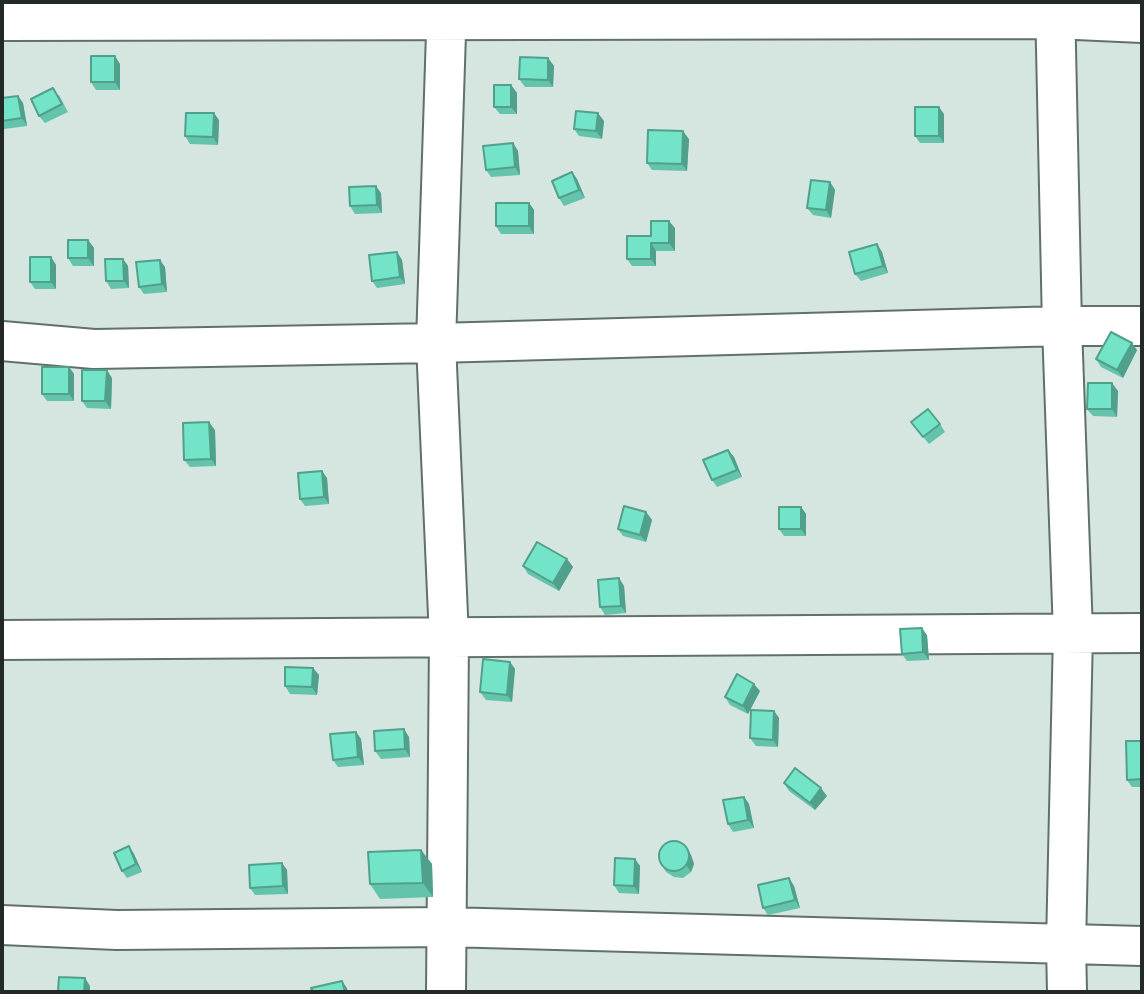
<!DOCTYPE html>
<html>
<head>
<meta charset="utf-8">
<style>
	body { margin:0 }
	#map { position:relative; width:1144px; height:994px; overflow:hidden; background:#d5e5e0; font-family:Poppins,sans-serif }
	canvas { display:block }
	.frame { position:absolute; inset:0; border:4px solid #232927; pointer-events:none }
</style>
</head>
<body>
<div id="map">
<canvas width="1144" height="994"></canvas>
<div class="frame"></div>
</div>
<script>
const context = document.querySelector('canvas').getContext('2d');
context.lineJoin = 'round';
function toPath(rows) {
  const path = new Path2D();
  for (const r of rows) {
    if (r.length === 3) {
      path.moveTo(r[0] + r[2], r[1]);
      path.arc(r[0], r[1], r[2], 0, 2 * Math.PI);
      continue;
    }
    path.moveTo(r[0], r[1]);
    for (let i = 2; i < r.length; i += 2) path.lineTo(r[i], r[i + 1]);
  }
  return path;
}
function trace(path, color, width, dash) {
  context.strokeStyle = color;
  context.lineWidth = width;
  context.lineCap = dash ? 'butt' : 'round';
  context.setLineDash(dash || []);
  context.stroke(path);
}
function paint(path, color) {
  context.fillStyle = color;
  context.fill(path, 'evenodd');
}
const minor = toPath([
	[1055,2,1062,326,1073,633,1066,945,1067,992],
	[2,21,1055,19,1142,23],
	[2,341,94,349,436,343,1062,326,1142,326],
	[2,640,1142,633],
	[2,925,117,930,446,927,1142,946],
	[446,992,449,638,436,343,447,2]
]);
trace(minor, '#62706c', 42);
trace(minor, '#fff', 38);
paint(toPath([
	[548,58,554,66,553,87,525,87,519,79],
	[120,64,120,90,96,90,91,82],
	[511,85,517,93,517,114,500,114,494,107],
	[59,95,68,112,45,123,39,116],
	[18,96,23,103,27,126,4,129,2,126,2,98],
	[944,114,944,143,920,143,915,136],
	[219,120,218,145,190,144,185,136],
	[604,121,602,139,579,136,574,129],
	[689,139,687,171,652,170,647,163],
	[513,143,518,151,520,175,491,177,486,170],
	[572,172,577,179,585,198,564,206,559,198],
	[830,182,835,190,831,218,813,215,807,208],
	[381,193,382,213,355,214,350,206],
	[529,203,534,210,534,234,501,234,496,226],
	[675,228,675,251,656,251,656,266,632,266,627,259],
	[88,240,94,248,94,266,73,266,68,258],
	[877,244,882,252,888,273,861,281,855,274],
	[397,252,402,260,405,284,377,288,372,281],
	[51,257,56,265,56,289,35,289,30,282],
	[123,259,128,266,129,288,111,289,106,281],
	[165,267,167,292,144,294,139,287],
	[1137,350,1123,378,1101,367,1096,359],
	[69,367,74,374,74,401,47,401,42,394],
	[112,378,111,409,87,408,82,401],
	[1118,391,1117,417,1093,416,1087,409],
	[911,422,940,424,945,432,929,444],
	[215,430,216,466,190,467,184,460],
	[728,450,734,457,742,477,717,487,712,480],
	[322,471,327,478,329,504,305,506,300,499],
	[801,507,806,514,806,536,784,536,779,529],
	[646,512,652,520,646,542,623,536,618,529],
	[567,559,573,567,559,591,528,574,523,566],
	[624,586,626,613,605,615,600,607],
	[927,635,929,660,907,661,902,654],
	[510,662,515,669,512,702,486,700,480,692],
	[313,668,319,675,317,695,290,694,285,686],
	[760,691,748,714,730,705,725,697],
	[774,711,779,718,778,747,756,746,750,738],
	[356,732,361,739,364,765,338,767,333,760],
	[409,737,410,757,381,759,375,751],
	[1142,741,1142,787,1132,787,1127,780],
	[784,783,827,796,815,810,789,791],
	[744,797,749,804,754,828,733,832,728,824],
	[129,846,134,854,142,872,127,878,122,871],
	[686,847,691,855,694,864,691,872,683,878,674,877,666,872,661,864],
	[421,850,432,864,433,897,380,899,370,884],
	[635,859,640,866,639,894,619,893,614,885],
	[282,863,287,870,288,894,255,895,250,888],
	[789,878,794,886,800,908,768,915,763,908]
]), '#63c4ab');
paint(toPath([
	[115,56,120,64,120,90,115,82],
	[548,58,554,66,553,87,548,80],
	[511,85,517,93,517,114,511,107],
	[18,96,23,103,27,126,22,118],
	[939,107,944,114,944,143,939,136],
	[214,113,219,120,218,145,213,137],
	[598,113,604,121,602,139,596,131],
	[683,131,689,139,687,171,682,164],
	[513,143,518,151,520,175,515,167],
	[572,172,577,179,585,198,579,190],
	[830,182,835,190,831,218,826,210],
	[376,186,381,193,382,213,377,205],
	[529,203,534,210,534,234,529,226],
	[669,221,675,228,675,251,669,243],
	[88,240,94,248,94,266,88,258],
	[651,243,656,251,656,266,651,259],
	[877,244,882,252,888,273,883,266],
	[397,252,402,260,405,284,400,277],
	[51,257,56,265,56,289,51,282],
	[123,259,128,266,129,288,124,281],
	[160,260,165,267,167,292,162,284],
	[1132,343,1137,350,1123,378,1117,370],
	[69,367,74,374,74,401,69,394],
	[107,370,112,378,111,409,105,401],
	[1112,383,1118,391,1117,417,1112,409],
	[209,422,215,430,216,466,211,459],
	[728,450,734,457,742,477,737,470],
	[322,471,327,478,329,504,324,497],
	[801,507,806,514,806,536,801,529],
	[646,512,652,520,646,542,640,535],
	[567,559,573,567,559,591,553,583],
	[619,578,624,586,626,613,621,606],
	[922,628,927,635,929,660,923,652],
	[510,662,515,669,512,702,507,695],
	[313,668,319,675,317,695,312,687],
	[754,684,760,691,748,714,743,706],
	[774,711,779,718,778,747,773,740],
	[404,729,409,737,410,757,405,749],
	[356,732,361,739,364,765,358,757],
	[821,788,827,796,815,810,810,803],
	[744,797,749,804,754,828,748,820],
	[129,846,134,854,142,872,136,864],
	[686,847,691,855,694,864,691,872,686,865],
	[421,850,432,864,433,897,423,883],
	[635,859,640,866,639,894,634,886],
	[282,863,287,870,288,894,283,886],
	[789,878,794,886,800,908,795,900],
	[85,978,90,986,90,992,84,992],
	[342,981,347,988,348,992,345,992]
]), '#50a08b');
const building = toPath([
	[91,56,115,56,115,82,91,82,91,56],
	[520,57,548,58,548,80,519,79,520,57],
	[494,85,511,85,511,107,494,107,494,85],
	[53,88,62,104,39,116,31,99,53,88],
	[18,96,22,118,2,121,2,98,18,96],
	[915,107,939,107,939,136,915,136,915,107],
	[576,111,598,113,596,131,574,129,576,111],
	[186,113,214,113,213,137,185,136,186,113],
	[648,130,683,131,682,164,647,163,648,130],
	[513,143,515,167,486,170,483,146,513,143],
	[572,172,579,190,559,198,552,181,572,172],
	[811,180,830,182,826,210,807,208,811,180],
	[376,186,377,205,350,206,349,187,376,186],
	[496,203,529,203,529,226,496,226,496,203],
	[651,221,669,221,669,243,651,243,651,259,627,259,627,236,651,236,651,221],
	[68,240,88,240,88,258,68,258,68,240],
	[877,244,883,266,855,274,849,252,877,244],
	[397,252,400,277,372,281,369,255,397,252],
	[30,257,51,257,51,282,30,282,30,257],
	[105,259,123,259,124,281,106,281,105,259],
	[160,260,162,284,139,287,136,262,160,260],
	[1111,332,1132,343,1117,370,1096,359,1111,332],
	[42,367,69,367,69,394,42,394,42,367],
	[82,370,107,370,105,401,82,401,82,370],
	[1088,383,1112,383,1112,409,1087,409,1088,383],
	[928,409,940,424,923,437,911,422,928,409],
	[209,422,211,459,184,460,183,423,209,422],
	[728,450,737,470,712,480,703,460,728,450],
	[322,471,324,497,300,499,298,473,322,471],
	[624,506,646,512,640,535,618,529,624,506],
	[779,507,801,507,801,529,779,529,779,507],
	[537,542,567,559,553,583,523,566,537,542],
	[619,578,621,606,600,607,598,580,619,578],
	[922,628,923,652,902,654,900,629,922,628],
	[483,659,510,662,507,695,480,692,483,659],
	[285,667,313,668,312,687,285,686,285,667],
	[737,674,754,684,743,706,725,697,737,674],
	[751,710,774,711,773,740,750,738,751,710],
	[404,729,405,749,375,751,374,731,404,729],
	[356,732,358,757,333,760,330,734,356,732],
	[1126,741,1142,741,1142,779,1127,780,1126,741],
	[795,768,821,788,810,803,784,783,795,768],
	[744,797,748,820,728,824,723,800,744,797],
	[674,856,15],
	[129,846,136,864,122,871,114,853,129,846],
	[421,850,423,883,370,884,368,852,421,850],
	[615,858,635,859,634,886,614,885,615,858],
	[282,863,283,886,250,888,249,865,282,863],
	[789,878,795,900,763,908,758,885,789,878],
	[59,977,85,978,84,992,58,992,59,977],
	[342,981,345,992,313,992,311,988,342,981]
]);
paint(building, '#73e4c7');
trace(building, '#50a08b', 2);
</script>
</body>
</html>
